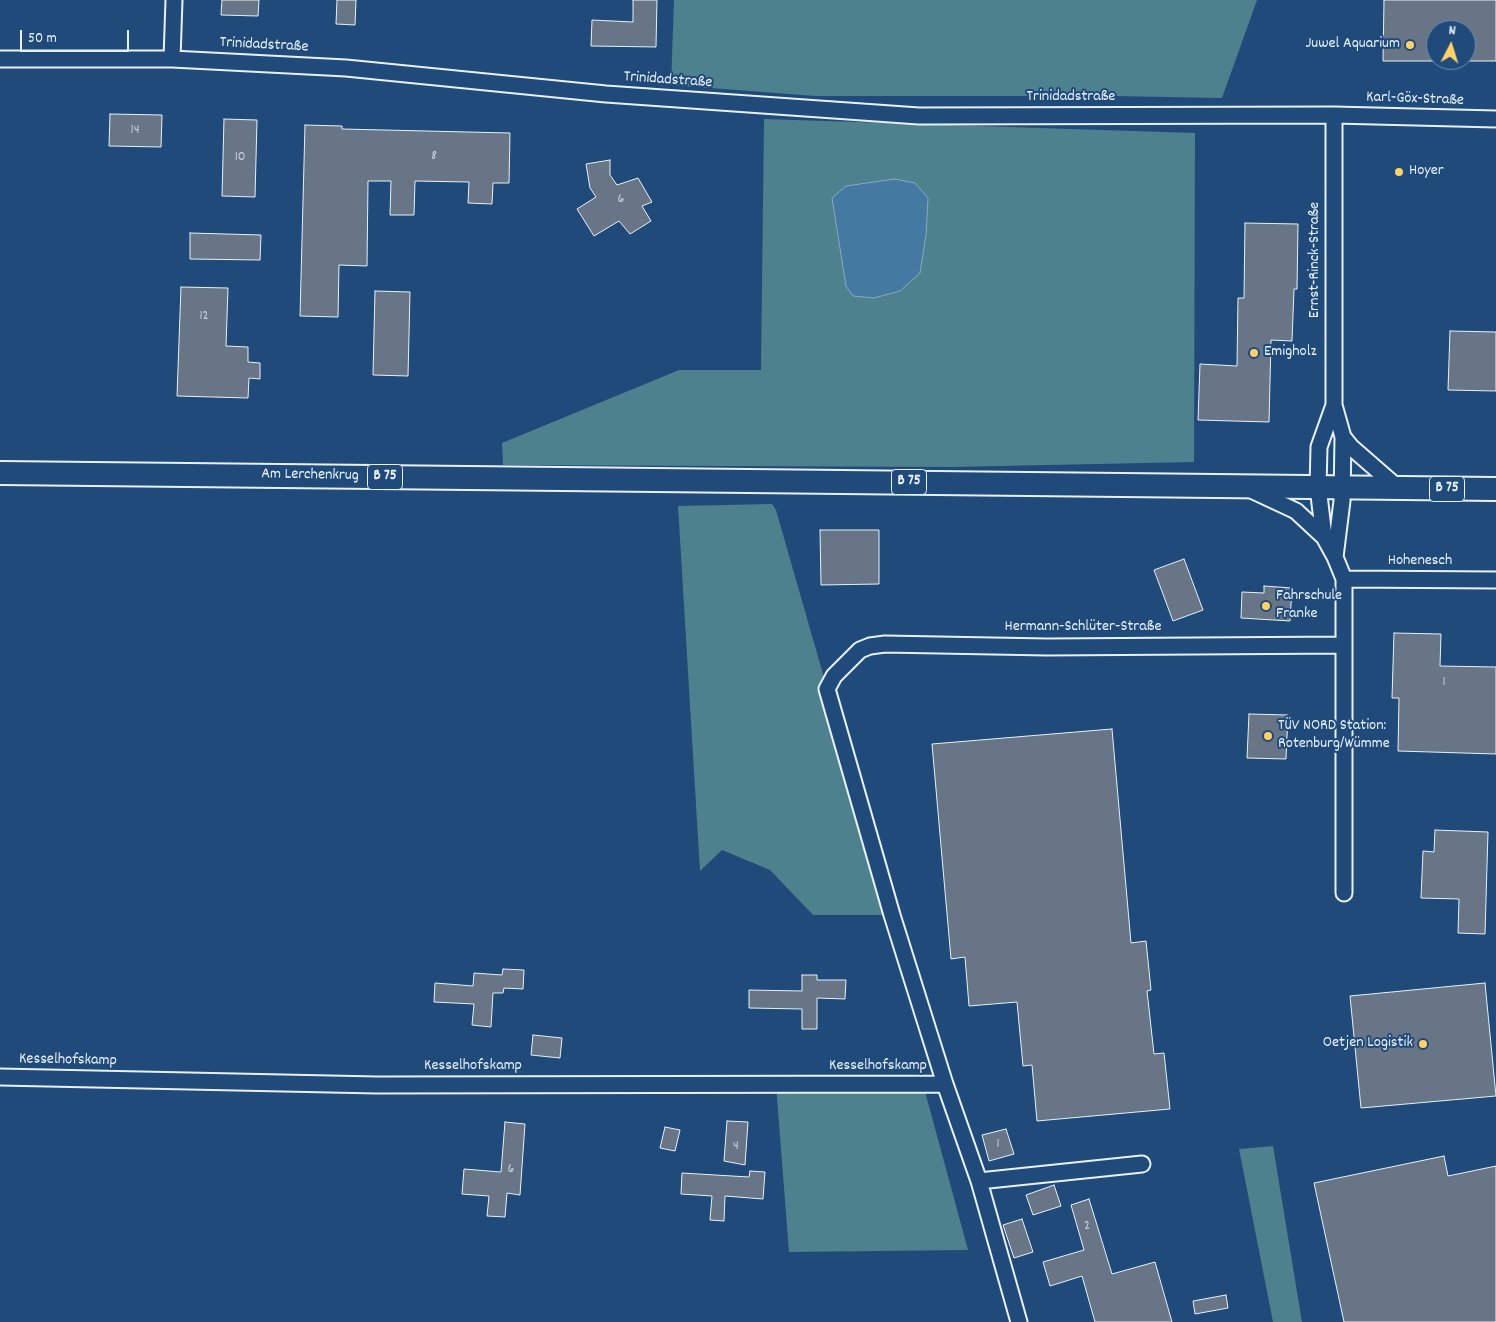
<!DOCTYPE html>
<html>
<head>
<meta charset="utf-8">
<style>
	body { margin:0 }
	#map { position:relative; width:1496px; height:1322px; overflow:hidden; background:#1f4a7a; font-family:Dekko,sans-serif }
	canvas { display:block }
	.north { position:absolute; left:1426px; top:20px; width:50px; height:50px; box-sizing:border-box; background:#1f4a7a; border:1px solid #6f8dac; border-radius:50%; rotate:5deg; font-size:14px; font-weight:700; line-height:20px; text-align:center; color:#e8f1f8 }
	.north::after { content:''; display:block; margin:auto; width:18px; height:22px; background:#ffd166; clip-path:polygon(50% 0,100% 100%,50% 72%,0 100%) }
	.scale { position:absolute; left:20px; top:30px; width:109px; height:22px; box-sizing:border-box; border:2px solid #e8f1f8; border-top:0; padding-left:6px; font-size:15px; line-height:18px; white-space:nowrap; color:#e8f1f8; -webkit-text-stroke:4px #1f4a7a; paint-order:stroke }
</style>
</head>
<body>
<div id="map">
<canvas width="1496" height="1322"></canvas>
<div class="north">N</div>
<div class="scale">50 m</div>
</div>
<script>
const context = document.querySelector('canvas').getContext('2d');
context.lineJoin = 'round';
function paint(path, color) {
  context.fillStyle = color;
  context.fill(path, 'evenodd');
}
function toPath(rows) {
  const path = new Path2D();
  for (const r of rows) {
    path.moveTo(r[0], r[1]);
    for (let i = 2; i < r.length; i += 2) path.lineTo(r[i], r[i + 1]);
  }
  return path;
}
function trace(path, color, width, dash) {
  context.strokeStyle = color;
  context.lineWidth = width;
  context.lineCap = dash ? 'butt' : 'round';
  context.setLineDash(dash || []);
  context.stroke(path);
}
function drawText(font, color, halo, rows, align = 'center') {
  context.font = font + ' Dekko,sans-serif';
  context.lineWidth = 4;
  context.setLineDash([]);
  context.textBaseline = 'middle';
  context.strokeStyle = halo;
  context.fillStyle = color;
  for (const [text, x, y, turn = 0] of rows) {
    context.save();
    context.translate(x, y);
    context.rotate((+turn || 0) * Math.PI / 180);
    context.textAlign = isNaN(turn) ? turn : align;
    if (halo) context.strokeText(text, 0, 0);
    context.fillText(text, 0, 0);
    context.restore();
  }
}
paint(toPath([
	[674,0,1257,0,1222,98,1111,96,815,96,671,85],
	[764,119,1195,133,1194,462,951,467,503,465,502,443,679,370,761,370],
	[772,504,776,510,892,915,813,915,770,870,722,850,700,871,678,506],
	[923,1084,968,1250,789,1252,776,1085],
	[1273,1146,1302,1322,1273,1322,1239,1149]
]), '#4d818e');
const water = toPath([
	[895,179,915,183,928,198,926,235,920,273,900,291,874,298,853,296,846,286,832,198,846,186,895,179]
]);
paint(water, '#447aa1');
trace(water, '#86aac4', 1);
const building = toPath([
	[222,0,259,0,258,16,221,15,222,0],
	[337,0,356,0,355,25,336,24,337,0],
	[633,0,657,0,656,47,591,46,592,20,633,22,633,0],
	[1384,0,1496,0,1496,61,1466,61,1466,30,1436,30,1436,61,1383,61,1384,0],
	[110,114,162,115,161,147,109,146,110,114],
	[224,119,257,120,255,197,222,196,224,119],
	[305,125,342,126,342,129,510,133,509,183,493,183,492,204,468,203,469,182,415,181,414,215,390,215,391,181,368,181,367,266,339,265,338,317,300,316,305,125],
	[610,160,610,175,617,185,638,178,652,202,642,206,651,221,630,234,619,221,594,236,577,209,596,197,590,188,586,164,610,160],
	[1245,223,1298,224,1297,289,1294,289,1292,341,1271,340,1269,422,1198,420,1200,364,1237,366,1238,298,1244,298,1245,223],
	[190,233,261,235,260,260,190,259,190,233],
	[181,287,228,288,226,346,248,347,248,362,260,363,260,379,249,378,248,398,177,396,181,287],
	[375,291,410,292,408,376,373,375,375,291],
	[1450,331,1496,332,1496,391,1448,390,1450,331],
	[820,530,879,530,879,584,821,585,820,530],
	[1184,559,1203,610,1173,621,1154,570,1184,559],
	[1264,586,1292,588,1290,621,1241,618,1242,592,1264,593,1264,586],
	[1394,633,1441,634,1440,666,1496,667,1496,754,1398,751,1399,698,1392,698,1394,633],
	[1249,714,1288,715,1286,759,1247,758,1249,714],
	[1112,729,1131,943,1146,941,1151,990,1147,991,1154,1054,1164,1053,1170,1109,1037,1121,1032,1065,1023,1066,1017,1002,969,1006,965,957,951,959,932,744,1112,729],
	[1435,830,1488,832,1485,934,1458,933,1459,899,1421,898,1423,851,1434,852,1435,830],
	[503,969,524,970,523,989,504,988,503,993,493,993,491,1027,472,1025,474,1004,434,1002,435,983,473,986,474,973,502,975,503,969],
	[802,975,817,975,817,980,846,980,845,999,817,998,817,1029,802,1029,802,1009,749,1008,749,990,802,991,802,975],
	[1485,983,1496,1096,1361,1108,1350,996,1485,983],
	[533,1035,562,1038,560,1058,531,1055,533,1035],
	[727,1121,748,1122,745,1165,724,1161,727,1121],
	[505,1122,525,1124,520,1195,507,1193,505,1217,487,1216,489,1196,462,1194,464,1169,501,1172,505,1122],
	[665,1127,680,1130,675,1151,660,1148,665,1127],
	[1006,1129,1014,1154,989,1161,982,1135,1006,1129],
	[1444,1156,1448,1176,1496,1166,1496,1322,1344,1322,1314,1183,1444,1156],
	[750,1171,765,1172,763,1199,725,1196,724,1221,710,1220,712,1196,681,1194,682,1173,749,1177,750,1171],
	[1054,1185,1061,1206,1033,1215,1026,1195,1054,1185],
	[1089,1199,1112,1274,1155,1262,1172,1322,1095,1322,1082,1276,1050,1286,1043,1262,1084,1250,1071,1205,1089,1199],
	[1022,1219,1033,1252,1014,1258,1003,1225,1022,1219],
	[1226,1295,1228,1308,1195,1314,1193,1301,1226,1295]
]);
paint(building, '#677586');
trace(building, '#e8f1f8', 1);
const street = toPath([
	[0,59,172,59,346,68,606,94,919,116,1334,115,1496,119],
	[172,59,174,0],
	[1334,115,1334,405,1343,437,1342,501,1335,557],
	[1343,437,1351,447,1398,488],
	[1251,490,1296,511,1324,537,1335,557,1344,579,1344,893],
	[1324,537,1318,487,1319,447,1334,405],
	[1344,579,1496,580],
	[0,1077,377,1085,945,1084],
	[979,1181,1142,1164],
	[1019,1322,979,1181,945,1084,892,915,827,689,834,676,860,650,870,646,885,644,1047,647,1344,645]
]);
const primary = toPath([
	[0,473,1496,489]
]);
trace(street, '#e8f1f8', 19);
trace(primary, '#e8f1f8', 26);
trace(street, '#1f4a7a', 15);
trace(primary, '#1f4a7a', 22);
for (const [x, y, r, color] of [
	[1410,45,5,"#ffd166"],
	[1399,172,5,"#ffd166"],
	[1254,353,5,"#ffd166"],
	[1266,606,5,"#ffd166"],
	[1268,736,5,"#ffd166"],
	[1423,1044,5,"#ffd166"]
]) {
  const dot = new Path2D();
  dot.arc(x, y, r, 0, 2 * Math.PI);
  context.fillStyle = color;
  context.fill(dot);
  trace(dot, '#1f4a7a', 2);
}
drawText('14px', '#c8d2dc', null, [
	["14",135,131],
	["8",434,157],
	["10",240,158],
	["6",621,200],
	["12",204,317],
	["1",1444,683],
	["1",998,1145],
	["4",736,1147],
	["6",511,1170],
	["2",1087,1227]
]);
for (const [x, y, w] of [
	[385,477,35],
	[909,482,35],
	[1447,489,35]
]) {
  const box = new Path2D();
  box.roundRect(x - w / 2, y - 12.5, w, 25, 4);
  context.fillStyle = '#1f4a7a';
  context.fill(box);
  trace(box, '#e8f1f8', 1);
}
drawText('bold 15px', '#e8f1f8', null, [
	["B 75",385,477],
	["B 75",909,482],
	["B 75",1447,489]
]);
drawText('16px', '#e8f1f8', '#1f4a7a', [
	["Juwel Aquarium",1400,45,"right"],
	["Hoyer",1409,172],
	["Emigholz",1264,353],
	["Fahrschule",1276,597],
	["Franke",1276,615],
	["TÜV NORD Station:",1278,727],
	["Rotenburg/Wümme",1278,745],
	["Oetjen Logistik",1413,1044,"right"]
], 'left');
drawText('16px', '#e8f1f8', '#1f4a7a', [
	["Trinidadstraße",264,46,3],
	["Trinidadstraße",668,81,4],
	["Trinidadstraße",1071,98],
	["Karl-Göx-Straße",1415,100,2],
	["Ernst-Rinck-Straße",1316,260,-90],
	["Am Lerchenkrug",310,476,1],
	["Hohenesch",1420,562],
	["Hermann-Schlüter-Straße",1083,628],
	["Kesselhofskamp",68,1061,1],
	["Kesselhofskamp",473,1067],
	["Kesselhofskamp",878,1067]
]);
</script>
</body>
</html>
